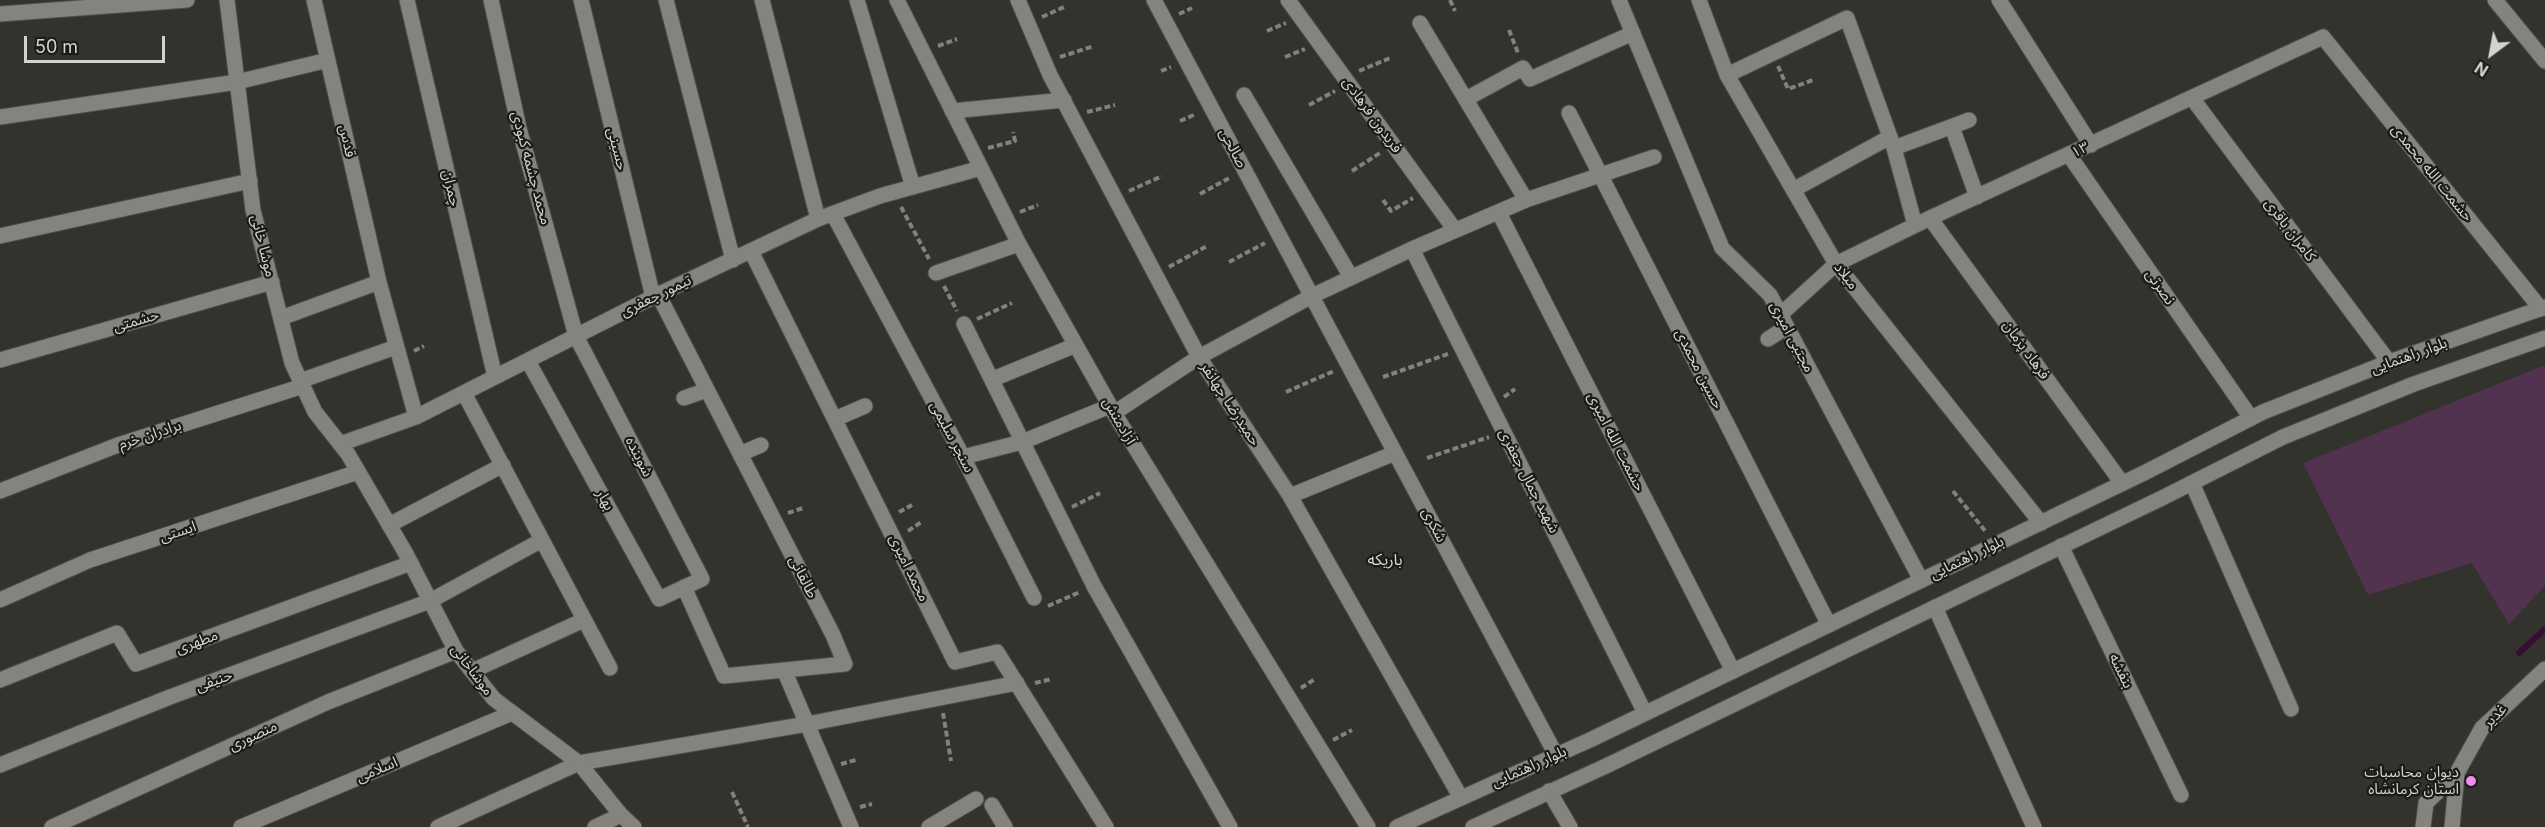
<!DOCTYPE html>
<html>
<head>
<meta charset="utf-8">
<style>
	body { margin:0 }
	#map { position:relative; width:2545px; height:827px; overflow:hidden; background:#32332d; font-family:Inter,sans-serif }
	canvas { display:block }
	.north { position:absolute; left:2461px; top:24px; width:60px; height:60px; -webkit-text-stroke:4px #1a1a18; paint-order:stroke; rotate:212deg; font-size:16px; font-weight:700; line-height:24px; text-align:center; color:#d3d4d0 }
	.north::after { content:''; display:block; margin:auto; width:21px; height:27px; background:#d3d4d0; clip-path:polygon(50% 0,100% 100%,50% 72%,0 100%) }
	.scale { position:absolute; left:24px; top:36px; width:141px; height:27px; box-sizing:border-box; border:3px solid #d3d4d0; border-top:0; padding-left:8px; font-size:18px; line-height:21px; white-space:nowrap; color:#d3d4d0; -webkit-text-stroke:4px #1a1a18; paint-order:stroke }
</style>
</head>
<body>
<div id="map">
<canvas width="2545" height="827"></canvas>
<div class="north">N</div>
<div class="scale">50 m</div>
</div>
<script>
const context = document.querySelector('canvas').getContext('2d');
context.lineJoin = 'round';
function paint(path, color) {
  context.fillStyle = color;
  context.fill(path, 'evenodd');
}
function toPath(rows) {
  const path = new Path2D();
  for (const r of rows) {
    path.moveTo(r[0], r[1]);
    for (let i = 2; i < r.length; i += 2) path.lineTo(r[i], r[i + 1]);
  }
  return path;
}
function trace(path, color, width, dash) {
  context.strokeStyle = color;
  context.lineWidth = width;
  context.lineCap = dash ? 'butt' : 'round';
  context.setLineDash(dash || []);
  context.stroke(path);
}
function drawText(font, color, halo, rows, align = 'center') {
  context.font = font + ' Inter,"Noto Sans Arabic",sans-serif';
  context.lineWidth = 4.5;
  context.setLineDash([]);
  context.textBaseline = 'middle';
  context.strokeStyle = halo;
  context.fillStyle = color;
  for (const [text, x, y, turn = 0] of rows) {
    context.save();
    context.translate(x, y);
    context.rotate((+turn || 0) * Math.PI / 180);
    context.textAlign = isNaN(turn) ? turn : align;
    if (halo) context.strokeText(text, 0, 0);
    context.fillText(text, 0, 0);
    context.restore();
  }
}
paint(toPath([
	[2545,365,2545,586,2509,624,2472,563,2368,595,2303,463]
]), '#513350');
trace(toPath([
	[2519,653,2545,629]
]), '#350d35', 6);
const street = toPath([
	[314,0,379,282,416,417],
	[407,0,495,377],
	[491,0,519,128,576,336,702,579,659,599,528,361],
	[581,0,653,297],
	[666,0,733,260],
	[762,0,818,219],
	[857,0,913,187],
	[897,0,1019,244,1114,413,1368,827],
	[1018,0,1050,75,1199,357,1290,496,1461,798],
	[1154,0,1556,755],
	[1288,0,1455,230],
	[1619,0,1722,248,1770,295,1921,580],
	[1699,0,1727,75,1836,264,2041,523],
	[1999,0,2091,145],
	[0,14,187,0],
	[1420,23,1526,200],
	[1727,75,1847,18,1894,148,1969,120],
	[1244,95,1351,277],
	[2192,98,2389,362],
	[1466,99,1523,68,1530,79,1633,33],
	[952,111,1064,100],
	[1569,113,1829,625],
	[0,117,237,82,328,60],
	[1952,127,1977,197],
	[1894,148,1915,225],
	[2069,155,2251,418],
	[1793,190,1890,137],
	[1499,213,1733,671],
	[833,214,963,457,1034,598],
	[1930,218,2122,483],
	[0,236,250,181],
	[1412,249,1645,713],
	[751,251,955,662,997,652,1106,827],
	[936,273,1019,244],
	[659,296,833,635,845,664,724,676,684,587],
	[1780,315,1836,264,1930,218,2323,37,2541,309],
	[281,318,379,282],
	[964,324,1094,586,1230,827],
	[1768,339,1787,327],
	[0,360,272,282],
	[993,379,1076,345],
	[300,381,396,347],
	[464,393,610,668],
	[684,398,707,390],
	[1114,413,1199,357,1312,296,1412,249,1526,200,1654,157],
	[835,419,865,406],
	[340,444,416,417,653,297,818,219,880,196,981,168],
	[740,454,761,445],
	[963,457,1022,442,1110,406],
	[2192,483,2291,709],
	[0,491,118,445,303,386],
	[1290,496,1395,453],
	[389,525,503,465],
	[2061,546,2181,795],
	[0,600,90,560,358,472],
	[1935,607,2034,827],
	[784,670,851,827],
	[472,671,584,620],
	[0,680,117,633,136,664,411,563],
	[0,765,170,697,430,601,542,540],
	[1549,791,1570,827],
	[992,805,1005,827],
	[52,827,328,702,456,651],
	[241,827,512,713],
	[438,827,579,763,807,724,1017,683],
	[595,827,621,815],
	[929,827,976,799]
]);
const secondary = toPath([
	[227,0,253,210,292,363,315,412,348,454,405,552,456,651,494,699,579,763,621,815,634,827],
	[2495,0,2545,61],
	[1397,827,1592,739,2144,473,2263,412,2389,362,2545,307],
	[1473,827,1606,766,2162,498,2283,437,2414,384,2545,338],
	[2423,827,2426,803,2457,773,2482,728,2545,669],
	[2452,827,2457,773]
]);
trace(street, '#4e4e49', 17);
trace(secondary, '#4e4e49', 17);
trace(toPath([
	[1450,0,1455,11],
	[1179,14,1192,8],
	[1042,17,1064,7],
	[1509,30,1518,53],
	[1267,31,1286,23],
	[938,46,957,39],
	[1060,57,1094,46],
	[1285,57,1305,49],
	[1778,66,1788,89,1813,80],
	[1161,71,1171,67],
	[1359,71,1390,58],
	[1309,105,1335,91],
	[1087,112,1115,105],
	[1180,121,1196,114],
	[988,148,1015,141,1013,132],
	[1352,171,1380,153],
	[1129,191,1162,176],
	[1200,194,1231,177],
	[1383,200,1391,211,1413,198],
	[901,207,929,259],
	[1020,212,1038,205],
	[1229,262,1265,243],
	[1169,267,1207,246],
	[944,286,957,311],
	[977,319,1012,303],
	[414,351,424,346],
	[1383,377,1448,354],
	[1286,392,1334,371],
	[1504,397,1515,389],
	[1427,458,1489,437],
	[1953,491,1986,532],
	[1072,507,1100,493],
	[899,512,912,505],
	[788,513,803,508],
	[908,531,923,521],
	[1048,606,1080,592],
	[1035,683,1052,679],
	[1301,688,1315,679],
	[943,713,951,761],
	[1333,740,1352,730],
	[841,764,856,760],
	[732,792,748,827],
	[860,807,872,804]
]), '#81827d', 4, [6, 3]);
trace(street, '#83847e', 15);
trace(secondary, '#83847e', 15);
for (const [x, y, r, color] of [
	[2471,781,6,"#f489f1"]
]) {
  const dot = new Path2D();
  dot.arc(x, y, r, 0, 2 * Math.PI);
  context.fillStyle = color;
  context.fill(dot);
  trace(dot, '#1a1a18', 2);
}
drawText('15px', '#d3d4d0', '#1a1a18', [
	["فریدون فرهادی",1372,115,54],
	["قدس",347,141,77],
	["صالحی",1233,148,62],
	["حسینی",617,149,76],
	["۱۳",2080,150,-25],
	["محمد چشمه کبودی",531,168,75],
	["حشمت الله محمدی",2432,173,51],
	["چمران",451,188,77],
	["کامران باقری",2290,230,53],
	["موشا خانی",263,246,76],
	["میلاد",1846,276,53],
	["نصرتی",2160,287,55],
	["تیمور جعفری",656,296,-26],
	["حشمتی",136,321,-16],
	["مجتبی امیری",1792,337,62],
	["فرهاد پژمان",2026,350,54],
	["بلوار راهنمایی",2409,356,-20],
	["حسین محمدی",1699,369,63],
	["حمیدرضا جهانفر",1230,404,57],
	["آزادمنش",1119,421,60],
	["برادران خرم",150,435,-18],
	["سنجر سلیمی",952,437,62],
	["حشمت الله امیری",1616,442,63],
	["شوینده",639,457,63],
	["شهید جمال جعفری",1529,481,63],
	["بهار",605,500,61],
	["شکری",1434,525,62],
	["ایستی",178,532,-18],
	["بلوار راهنمایی",1967,558,-26],
	["محمد امیری",909,568,64],
	["طالقانی",803,577,63],
	["مطهری",197,642,-20],
	["موشاخانی",472,670,53],
	["بنفشه",2121,671,64],
	["حنیفی",214,681,-20],
	["غدیر",2495,716,-45],
	["منصوری",253,736,-25],
	["بلوار راهنمایی",1529,767,-24],
	["اسلامی",377,770,-23]
]);
drawText('15px', '#d3d4d0', '#1a1a18', [
	["دیوان محاسبات",2459,772],
	["استان کرمانشاه",2459,789]
], 'right');
drawText('16px', '#d8d9d2', '#1a1a18', [
	["باریکه",1385,560]
]);
</script>
</body>
</html>
